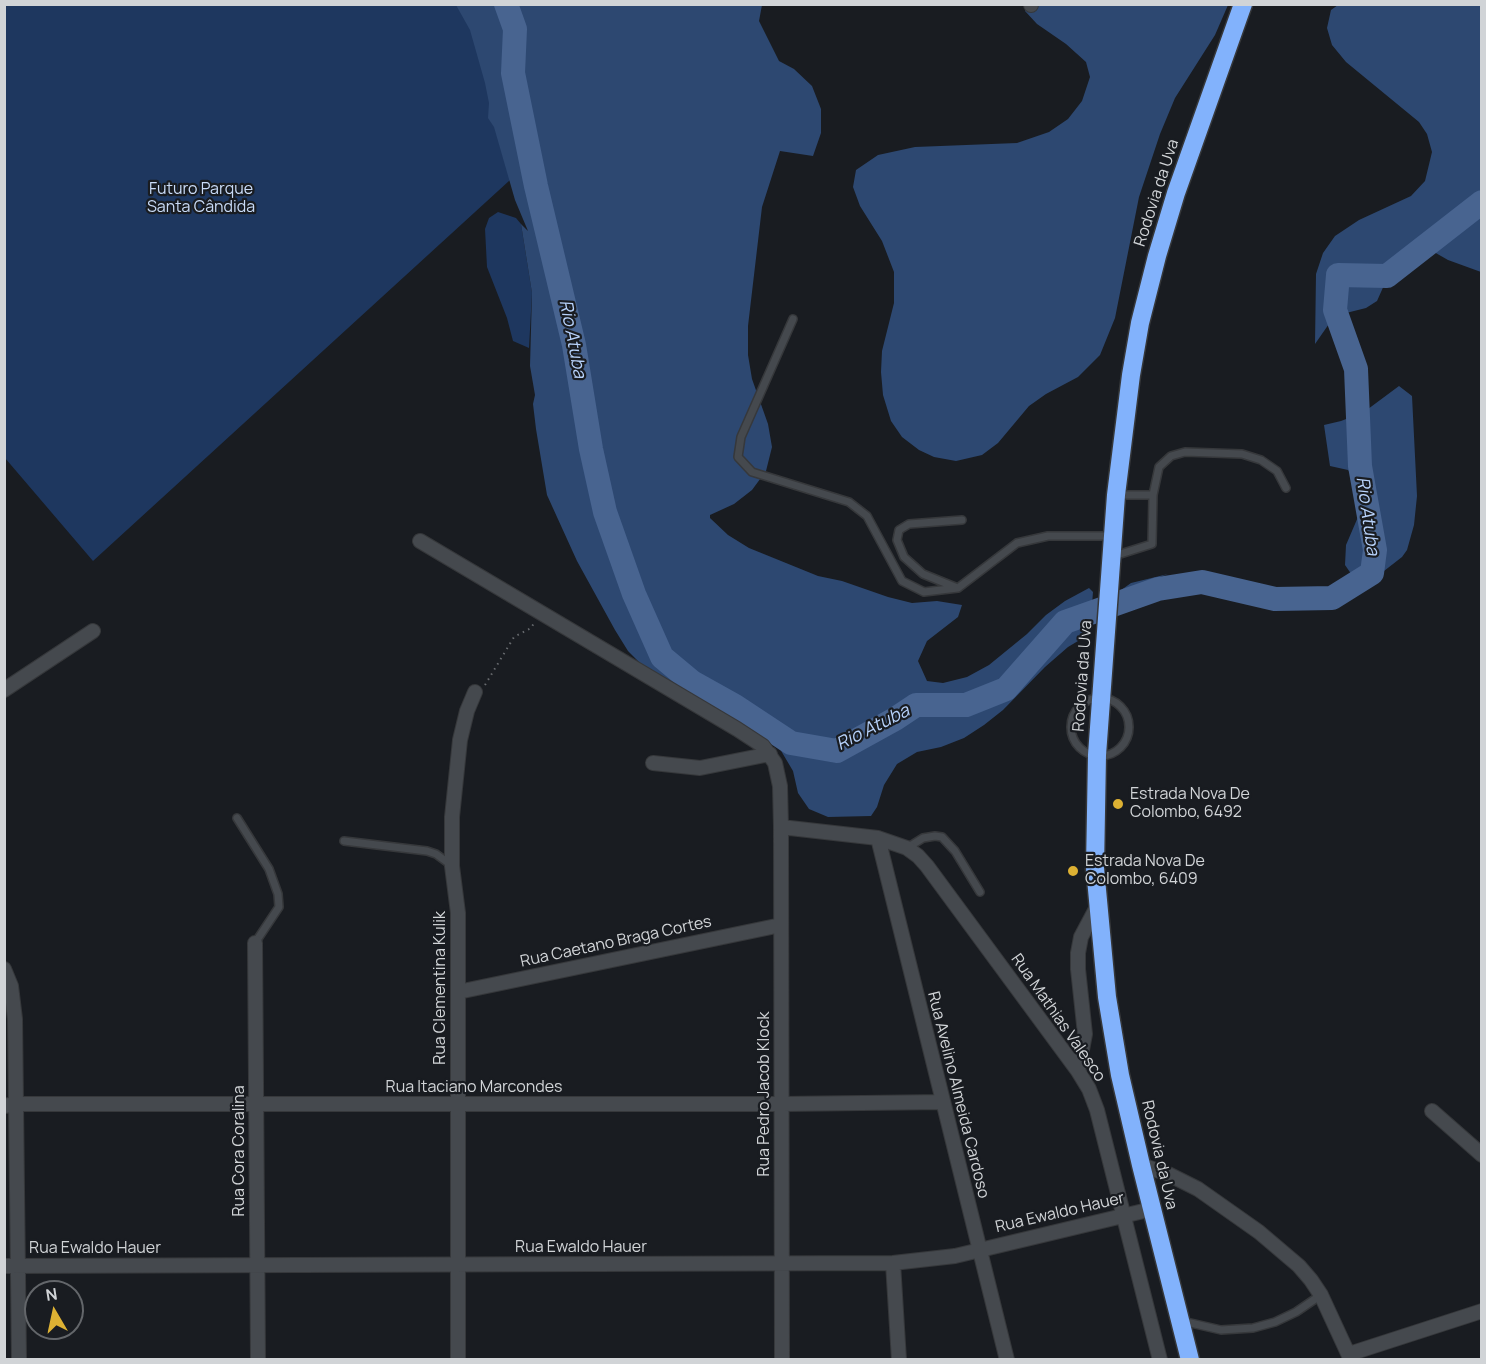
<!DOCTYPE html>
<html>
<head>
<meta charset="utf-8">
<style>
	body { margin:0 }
	#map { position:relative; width:1486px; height:1364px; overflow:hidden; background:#191c21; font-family:Manrope,sans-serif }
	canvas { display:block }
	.frame { position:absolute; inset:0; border:6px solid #d1d4d7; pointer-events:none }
	.north { position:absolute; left:24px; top:1280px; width:60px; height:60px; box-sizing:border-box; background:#191c21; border:2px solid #63666a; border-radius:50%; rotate:351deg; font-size:16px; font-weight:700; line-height:24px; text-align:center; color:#d1d4d7 }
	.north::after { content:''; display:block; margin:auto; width:21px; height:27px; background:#ddb133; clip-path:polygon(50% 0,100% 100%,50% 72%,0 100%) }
</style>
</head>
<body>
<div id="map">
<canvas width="1486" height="1364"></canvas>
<div class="frame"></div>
<div class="north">N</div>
</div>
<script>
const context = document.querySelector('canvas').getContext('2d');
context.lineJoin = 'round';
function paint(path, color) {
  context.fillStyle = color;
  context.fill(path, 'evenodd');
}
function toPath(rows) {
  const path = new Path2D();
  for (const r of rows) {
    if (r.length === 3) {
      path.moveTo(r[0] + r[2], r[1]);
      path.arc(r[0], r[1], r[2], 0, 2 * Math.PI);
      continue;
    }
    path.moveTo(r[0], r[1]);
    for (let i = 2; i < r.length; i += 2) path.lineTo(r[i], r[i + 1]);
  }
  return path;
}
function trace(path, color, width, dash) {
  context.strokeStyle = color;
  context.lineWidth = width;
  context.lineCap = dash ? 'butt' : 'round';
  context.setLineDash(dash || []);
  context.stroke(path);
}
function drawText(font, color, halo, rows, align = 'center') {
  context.font = font + ' Manrope,sans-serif';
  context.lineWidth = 4.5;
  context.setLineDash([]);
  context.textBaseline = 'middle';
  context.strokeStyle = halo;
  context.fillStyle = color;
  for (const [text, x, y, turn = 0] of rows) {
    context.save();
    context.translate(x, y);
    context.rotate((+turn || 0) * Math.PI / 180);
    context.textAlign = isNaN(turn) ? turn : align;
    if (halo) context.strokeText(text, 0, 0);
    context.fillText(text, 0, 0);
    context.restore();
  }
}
paint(toPath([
	[4,5,475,5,521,170,93,561,5,458],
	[498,212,516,218,521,224,532,293,529,348,513,341,507,318,487,267,485,229,489,218]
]), '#1e375f');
paint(toPath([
	[456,5,762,5,759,21,779,61,794,69,812,86,821,109,821,133,813,156,780,151,762,207,748,326,748,355,752,379,768,424,772,447,766,471,752,490,734,504,710,515,710,518,728,535,749,548,818,576,842,581,888,597,912,603,937,601,962,605,958,617,927,641,918,661,927,681,943,683,967,677,989,665,1027,634,1046,615,1065,601,1089,588,1093,592,1090,630,1083,638,1068,647,1045,667,1003,710,984,725,964,738,941,747,917,752,897,764,884,785,877,807,871,816,828,817,809,809,798,793,793,771,780,749,740,721,641,664,628,651,615,630,577,561,547,495,536,429,533,404,535,395,530,366,532,293,521,224,528,231,515,200,494,127,488,118,489,103,485,83,470,30],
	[1025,5,1228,5,1215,35,1175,98,1160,134,1139,197,1115,318,1100,355,1078,377,1046,394,1029,406,998,443,982,455,956,461,934,457,919,450,902,437,891,421,883,395,881,372,882,351,894,303,894,272,882,241,860,206,853,187,856,170,878,155,915,147,1017,143,1049,132,1068,119,1082,101,1090,77,1086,62,1066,44,1037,24,1025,11],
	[1338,5,1481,5,1481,272,1448,260,1427,248,1407,251,1397,256,1377,301,1366,308,1342,314,1331,321,1315,344,1316,274,1323,253,1335,236,1359,220,1411,196,1425,181,1432,152,1427,134,1419,122,1346,62,1332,45,1327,28,1331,10],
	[1399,386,1412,396,1417,496,1414,525,1407,550,1402,557,1375,578,1354,578,1345,565,1346,545,1358,517,1362,491,1357,479,1348,470,1330,466,1324,425,1341,421,1364,412],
	[1168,574,1143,583,1131,595,1117,593,1131,583]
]), '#2d4871');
trace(toPath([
	[506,4,515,29,513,73,536,186,574,345,591,449,605,512,634,594,662,657,692,682,735,706,791,743,837,751,895,719,916,705,966,705,1006,689,1065,622,1158,589,1202,582,1275,599,1332,598,1372,573,1375,550,1360,466,1356,369,1335,310,1338,275,1387,276,1482,202]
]), '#486490', 24);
const lane = toPath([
	[793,319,741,437,738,457,752,472,849,502,867,516,902,581,924,592,958,588,1017,543,1048,536,1111,536],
	[1153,495,1159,467,1171,456,1185,452,1242,454,1261,460,1277,471,1286,488],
	[1114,556,1152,544,1153,495,1116,495],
	[955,587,923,574,904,557,897,540,899,530,909,524,962,520],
	[1100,727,29],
	[237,818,269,869,278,894,279,907,255,943],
	[344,841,427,851,436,854,451,865],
	[907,848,923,838,935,836,942,837,955,851,980,892],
	[1182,1321,1221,1330,1253,1328,1275,1322,1296,1312,1321,1295]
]);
const street = toPath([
	[1031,4,1031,5],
	[420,541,737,729,763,746,775,763,780,786,781,827,782,1360],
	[4,690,93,631],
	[653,763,700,768,770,754],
	[781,827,878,838,907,848,918,856,927,866,1078,1071,1089,1089,1097,1110,1160,1360],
	[878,838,1007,1360],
	[255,943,258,1360],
	[4,969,11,986,15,1019,19,1360],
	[458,992,781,925],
	[1078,1071,1085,1034,1078,969,1078,953,1081,937,1098,905],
	[4,1106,16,1104,782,1104,943,1102],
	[1432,1111,1482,1155],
	[1141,1165,1168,1174,1198,1189,1259,1232,1299,1266,1311,1280,1321,1295,1351,1360],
	[893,1263,899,1360],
	[4,1266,893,1263,955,1256,1152,1209],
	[1349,1354,1482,1311],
	[458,1360,458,913,452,866,452,817,460,740,467,711,475,692]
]);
const highway = toPath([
	[1190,1360,1141,1165,1120,1075,1107,997,1095,868,1097,755,1116,495,1131,375,1140,323,1157,256,1176,193,1243,4]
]);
trace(lane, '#36383b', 10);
trace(street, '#36383b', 16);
trace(highway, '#36383b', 21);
trace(toPath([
	[485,685,514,637,531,628,534,623]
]), '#686b6f', 2, [1.5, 4.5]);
trace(lane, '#45494e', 7);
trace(street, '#45494e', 14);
trace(highway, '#82b2fc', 18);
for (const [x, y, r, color] of [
	[1118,804,6,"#ddb133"],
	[1073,871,6,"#ddb133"]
]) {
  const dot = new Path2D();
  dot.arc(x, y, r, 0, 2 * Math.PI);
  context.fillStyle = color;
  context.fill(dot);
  trace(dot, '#191c21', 2);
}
drawText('16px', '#c9dbf7', '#191c21', [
	["Futuro Parque",201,190],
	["Santa Cândida",201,208]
]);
drawText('16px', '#d1d4d7', '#191c21', [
	["Rodovia da Uva",1157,193,-72],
	["Rodovia da Uva",1083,676,-86],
	["Rua Caetano Braga Cortes",616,942,-12],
	["Rua Clementina Kulik",441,988,-90],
	["Rua Mathias Valesco",1058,1018,55],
	["Rua Itaciano Marcondes",474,1088],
	["Rua Pedro Jacob Klock",765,1094,-90],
	["Rua Avelino Almeida Cardoso",958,1095,76],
	["Rua Cora Coralina",240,1151,-90],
	["Rodovia da Uva",1159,1155,77],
	["Rua Ewaldo Hauer",1060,1213,-13],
	["Rua Ewaldo Hauer",581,1248],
	["Rua Ewaldo Hauer",95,1249]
]);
drawText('16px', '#d1d4d7', '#191c21', [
	["Estrada Nova De",1130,795],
	["Colombo, 6492",1130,813],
	["Estrada Nova De",1085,862],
	["Colombo, 6409",1085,880]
], 'left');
drawText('italic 18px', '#b7d2fb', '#191c21', [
	["Rio Atuba",572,339,79],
	["Rio Atuba",1367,516,82],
	["Rio Atuba",873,728,-27]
]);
</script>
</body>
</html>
